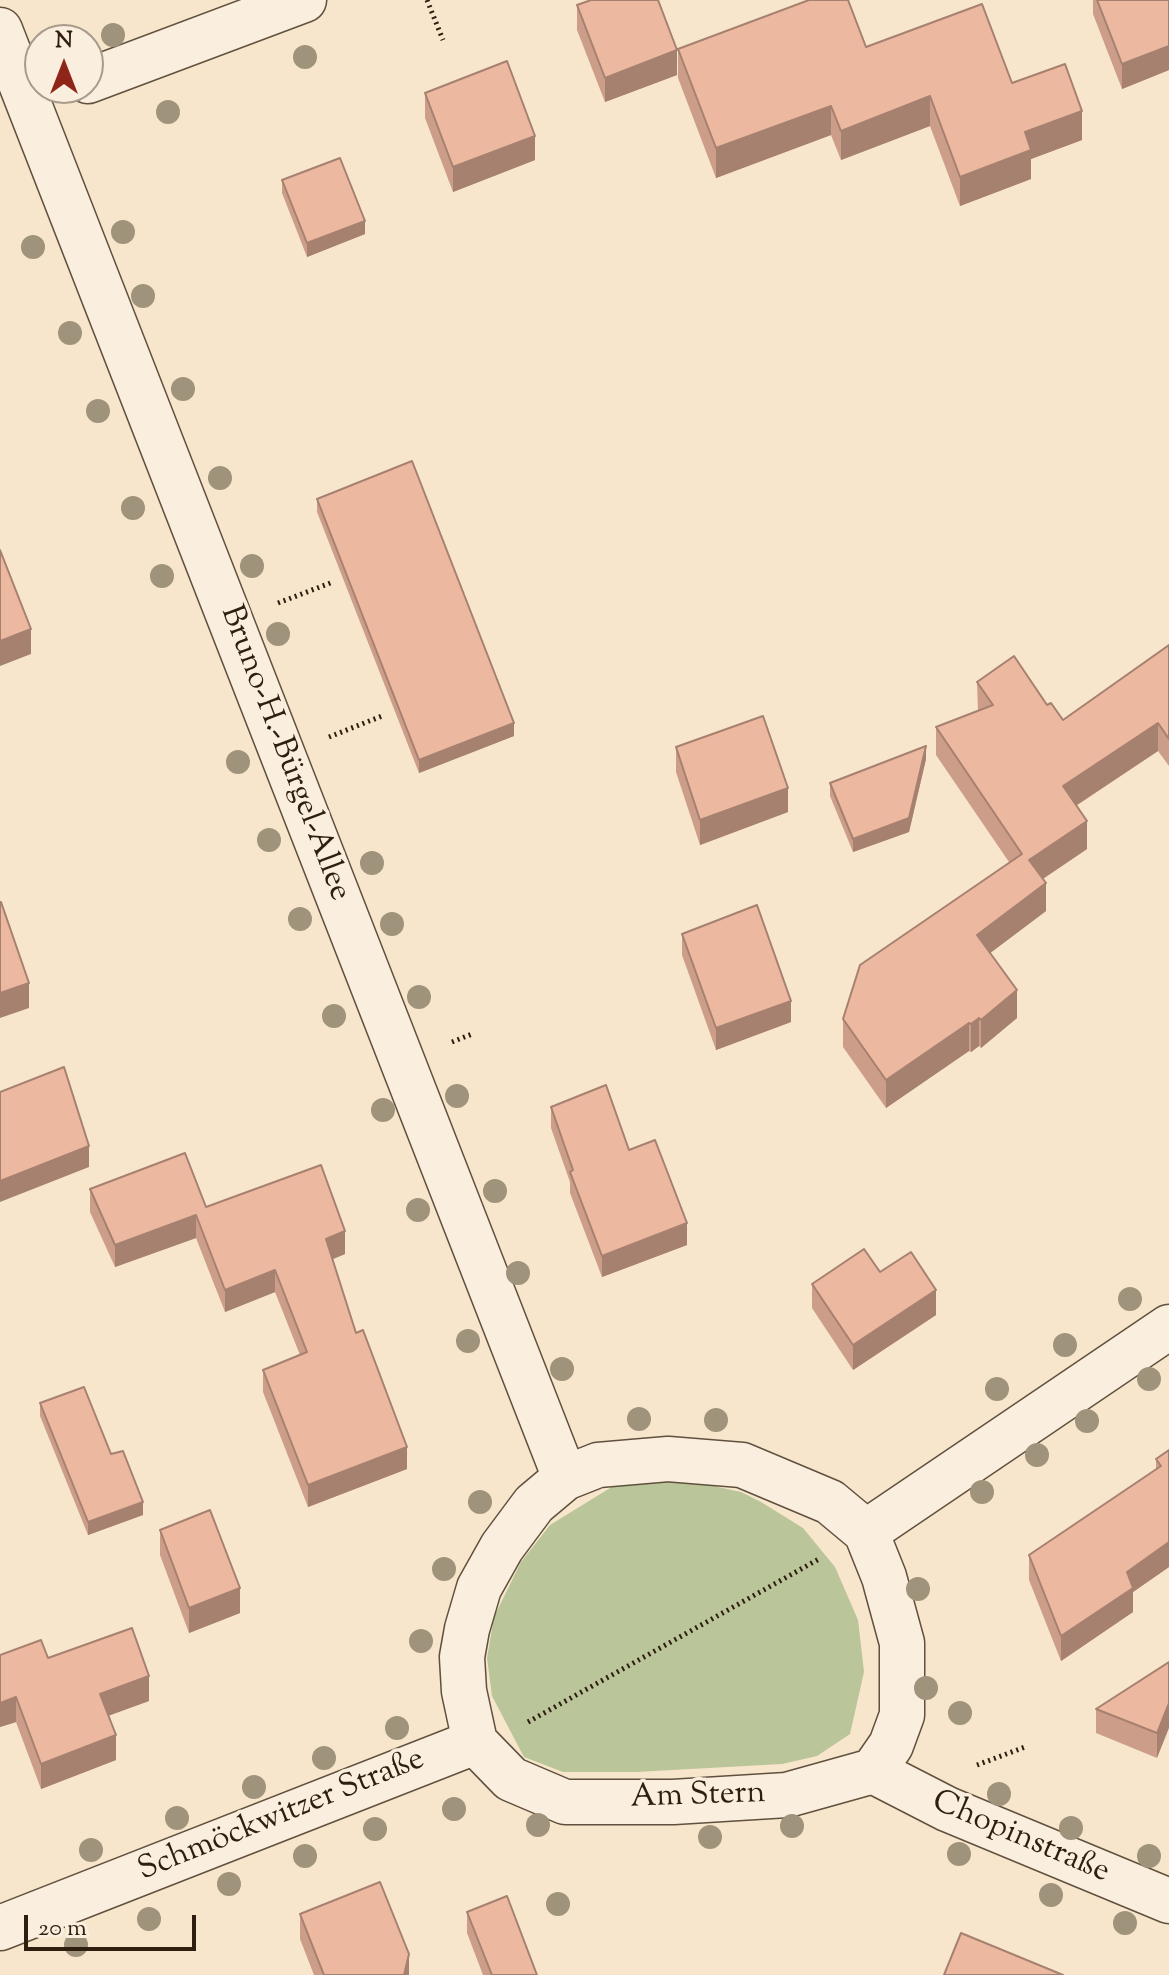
<!DOCTYPE html>
<html>
<head>
<meta charset="utf-8">
<style>
	body { margin:0 }
	#map { position:relative; width:1169px; height:1975px; overflow:hidden; background:#f7e5cc; font-family:"Sorts Mill Goudy",serif }
	canvas { display:block }
	.north { position:absolute; left:24px; top:24px; width:80px; height:80px; box-sizing:border-box; background:#faeede; border:2px solid #a89b8b; border-radius:50%; rotate:0deg; font-size:22px; font-weight:700; line-height:32px; text-align:center; color:#2e1e0f }
	.north::after { content:''; display:block; margin:auto; width:28px; height:36px; background:#8f2418; clip-path:polygon(50% 0,100% 100%,50% 72%,0 100%) }
	.scale { position:absolute; left:24px; top:1915px; width:172px; height:36px; box-sizing:border-box; border:4px solid #2e1e0f; border-top:0; padding-left:10px; font-size:24px; line-height:28px; white-space:nowrap; color:#2e1e0f; -webkit-text-stroke:6px #faeede; paint-order:stroke }
</style>
</head>
<body>
<div id="map">
<canvas width="1169" height="1975"></canvas>
<div class="north">N</div>
<div class="scale">20 m</div>
</div>
<script>
const context = document.querySelector('canvas').getContext('2d');
context.lineJoin = 'round';
function paint(path, color) {
  context.fillStyle = color;
  context.fill(path, 'evenodd');
}
function toPath(rows) {
  const path = new Path2D();
  for (const r of rows) {
    path.moveTo(r[0], r[1]);
    for (let i = 2; i < r.length; i += 2) path.lineTo(r[i], r[i + 1]);
  }
  return path;
}
function trace(path, color, width, dash) {
  context.strokeStyle = color;
  context.lineWidth = width;
  context.lineCap = dash ? 'butt' : 'round';
  context.setLineDash(dash || []);
  context.stroke(path);
}
function drawText(font, color, halo, rows, align = 'center') {
  context.font = font + ' "Sorts Mill Goudy",serif';
  context.lineWidth = 7;
  context.setLineDash([]);
  context.textBaseline = 'middle';
  context.strokeStyle = halo;
  context.fillStyle = color;
  for (const [text, x, y, turn = 0] of rows) {
    context.save();
    context.translate(x, y);
    context.rotate((+turn || 0) * Math.PI / 180);
    context.textAlign = isNaN(turn) ? turn : align;
    if (halo) context.strokeText(text, 0, 0);
    context.fillText(text, 0, 0);
    context.restore();
  }
}
paint(toPath([
	[656,1481,690,1481,741,1492,761,1502,803,1528,835,1567,858,1620,864,1672,850,1734,817,1756,782,1764,636,1772,563,1772,524,1757,492,1696,487,1658,494,1617,521,1562,550,1525,615,1485]
]), '#bac599');
const street = toPath([
	[0,30,565,1478],
	[88,81,304,0],
	[668,1459,742,1465,830,1502,866,1532,884,1577,902,1643,902,1715,891,1745,873,1771,787,1795,673,1802,565,1802,511,1779,475,1742,464,1691,462,1657,467,1629,479,1588,502,1547,534,1504,565,1478,598,1465,668,1459],
	[866,1532,1169,1327],
	[873,1771,947,1809,1169,1901],
	[0,1928,475,1742]
]);
trace(street, '#60503e', 47);
trace(toPath([
	[427,0,443,40],
	[278,603,333,582],
	[329,737,382,716],
	[452,1042,472,1034],
	[528,1722,819,1559],
	[977,1765,1025,1747]
]), '#2e1e0f', 5, [2, 4]);
trace(street, '#faeede', 44);
context.fillStyle = '#a0937b';
for (const [x, y] of [
	[113,35],
	[305,57],
	[168,112],
	[123,232],
	[33,247],
	[143,296],
	[70,333],
	[183,389],
	[98,411],
	[220,478],
	[133,508],
	[252,566],
	[162,576],
	[278,634],
	[238,762],
	[269,840],
	[372,863],
	[300,919],
	[392,924],
	[419,997],
	[334,1016],
	[457,1096],
	[383,1110],
	[495,1191],
	[418,1210],
	[518,1273],
	[1130,1299],
	[468,1341],
	[1065,1345],
	[562,1369],
	[1149,1379],
	[997,1389],
	[639,1419],
	[716,1420],
	[1087,1421],
	[1037,1455],
	[982,1492],
	[480,1502],
	[444,1569],
	[918,1589],
	[421,1641],
	[926,1688],
	[960,1713],
	[397,1728],
	[324,1758],
	[254,1787],
	[999,1794],
	[454,1809],
	[177,1818],
	[538,1825],
	[792,1826],
	[1071,1828],
	[375,1829],
	[710,1837],
	[91,1850],
	[959,1854],
	[305,1856],
	[1149,1856],
	[229,1884],
	[1051,1895],
	[558,1904],
	[149,1919],
	[1125,1923],
	[76,1945]
]) {
  context.beginPath();
  context.arc(x, y, 12, 0, 2 * Math.PI);
  context.fill();
}
paint(toPath([
	[1093,0,1169,0,1169,70,1122,89,1093,14],
	[577,5,677,75,605,102,577,30],
	[866,47,1012,83,1082,140,1031,159,1031,179,960,206,930,126,841,160,831,135,716,178,678,78,678,49],
	[425,93,535,160,453,192,425,118],
	[282,180,365,234,307,257,282,193],
	[317,499,514,736,419,773,317,512],
	[1169,645,1169,766,1158,751,1076,806,1087,849,1043,879,1046,911,990,953,1017,1018,981,1048,979,1046,971,1052,969,1051,886,1108,843,1047,843,1019,1009,862,936,755,936,727,978,711,977,682,1047,705,1063,720],
	[676,747,788,812,700,845,676,772],
	[926,759,909,832,853,852,830,796,830,783],
	[682,934,791,1022,716,1050,682,955],
	[551,1107,629,1150,687,1245,602,1277,570,1193,570,1182,551,1128],
	[90,1189,206,1207,345,1254,332,1259,356,1333,407,1469,308,1507,263,1392,263,1370,300,1355,275,1292,225,1312,196,1238,115,1267,90,1212],
	[880,1272,936,1315,853,1370,812,1308,812,1284],
	[40,1403,111,1454,143,1515,88,1535,40,1416],
	[1169,1450,1169,1567,1133,1592,1133,1612,1061,1661,1029,1580,1029,1555,1156,1470,1156,1459],
	[160,1530,240,1613,189,1633,160,1555],
	[0,1655,48,1658,149,1701,108,1715,116,1760,41,1789,16,1722,0,1727],
	[1169,1662,1157,1758,1096,1733,1096,1709],
	[467,1912,537,1975,483,1975,467,1933],
	[300,1914,409,1975,314,1975,300,1939]
]), '#cc9e8a');
paint(toPath([
	[1169,46,1169,70,1122,89,1122,64],
	[677,50,677,75,605,102,605,78],
	[930,96,930,126,841,160,841,131],
	[831,106,831,135,716,178,716,148],
	[1082,111,1082,140,1031,159,1031,179,960,206,960,177,1025,132],
	[535,136,535,160,453,192,453,167],
	[365,221,365,234,307,257,307,243],
	[31,629,31,654,0,666,0,641],
	[514,723,514,736,419,773,419,760],
	[1158,723,1158,751,1063,814,1063,786],
	[926,746,926,759,909,832,853,852,853,839],
	[788,788,788,812,700,845,700,820],
	[1087,821,1087,849,1029,888,1029,860],
	[1046,883,1046,911,977,963,977,935],
	[29,983,29,1008,0,1018,0,993],
	[1017,990,1017,1018,981,1048,981,1020],
	[791,1001,791,1022,716,1050,716,1028],
	[979,1018,979,1046,971,1052,971,1024],
	[969,1023,969,1051,886,1108,886,1080],
	[89,1146,89,1167,0,1202,0,1181],
	[196,1215,196,1238,115,1267,115,1245],
	[687,1223,687,1245,602,1277,602,1256],
	[345,1231,345,1254,326,1262,326,1239],
	[275,1270,275,1292,225,1312,225,1290],
	[936,1290,936,1315,853,1370,853,1345],
	[407,1447,407,1469,308,1507,308,1485],
	[143,1502,143,1515,88,1535,88,1522],
	[1169,1542,1169,1567,1133,1592,1133,1612,1061,1661,1061,1636,1127,1572],
	[240,1588,240,1613,189,1633,189,1608],
	[149,1676,149,1701,100,1719,100,1694],
	[16,1697,16,1722,0,1727,0,1703],
	[1169,1703,1169,1728,1157,1758,1157,1733],
	[116,1735,116,1760,41,1789,41,1764],
	[409,1954,409,1975,404,1975]
]), '#a68170');
const building = toPath([
	[591,0,658,0,677,50,605,78,577,5,591,0],
	[809,0,848,0,866,47,982,4,1012,83,1065,64,1082,111,1025,132,1031,150,960,177,930,96,841,131,831,106,716,148,678,49,809,0],
	[1097,0,1169,0,1169,46,1122,64,1097,0],
	[507,61,535,136,453,167,425,93,507,61],
	[340,158,365,221,307,243,282,180,340,158],
	[412,461,514,723,419,760,317,499,412,461],
	[0,550,31,629,0,641,0,550],
	[1169,645,1169,739,1158,723,1063,786,1087,821,1029,860,1046,883,977,935,1017,990,981,1020,979,1018,971,1024,969,1023,886,1080,843,1019,860,965,1022,854,936,727,993,705,977,682,1014,656,1047,705,1051,703,1063,720,1169,645],
	[763,716,788,788,700,820,676,747,763,716],
	[926,746,909,818,853,839,830,783,926,746],
	[0,902,1,902,29,983,0,993,0,902],
	[757,905,791,1001,716,1028,682,934,757,905],
	[64,1067,89,1146,0,1181,0,1092,64,1067],
	[606,1085,629,1150,655,1140,687,1223,602,1256,570,1172,573,1170,551,1107,606,1085],
	[185,1153,206,1207,321,1165,345,1231,326,1239,356,1333,363,1330,407,1447,308,1485,263,1370,307,1352,275,1270,225,1290,196,1215,115,1245,90,1189,185,1153],
	[864,1249,880,1272,911,1252,936,1290,853,1345,812,1284,864,1249],
	[84,1387,111,1454,123,1451,143,1502,88,1522,40,1403,84,1387],
	[1169,1450,1169,1542,1127,1572,1133,1588,1061,1636,1029,1555,1161,1466,1156,1459,1169,1450],
	[210,1510,240,1588,189,1608,160,1530,210,1510],
	[132,1628,149,1676,100,1694,116,1735,41,1764,16,1697,0,1703,0,1655,41,1640,48,1658,132,1628],
	[1169,1662,1169,1703,1157,1733,1096,1709,1169,1662],
	[380,1882,409,1954,404,1975,324,1975,300,1914,380,1882],
	[507,1896,537,1975,492,1975,467,1912,507,1896],
	[961,1933,1063,1975,944,1975,961,1933]
]);
paint(building, '#edb8a0');
trace(building, '#a68170', 2);
drawText('32px', '#2e1e0f', '#faeede', [
	["Bruno-H.-Bürgel-Allee",283,754,69],
	["Am Stern",698,1798,-2],
	["Schmöckwitzer Straße",282,1817,-22],
	["Chopinstraße",1020,1839,23]
]);
</script>
</body>
</html>
